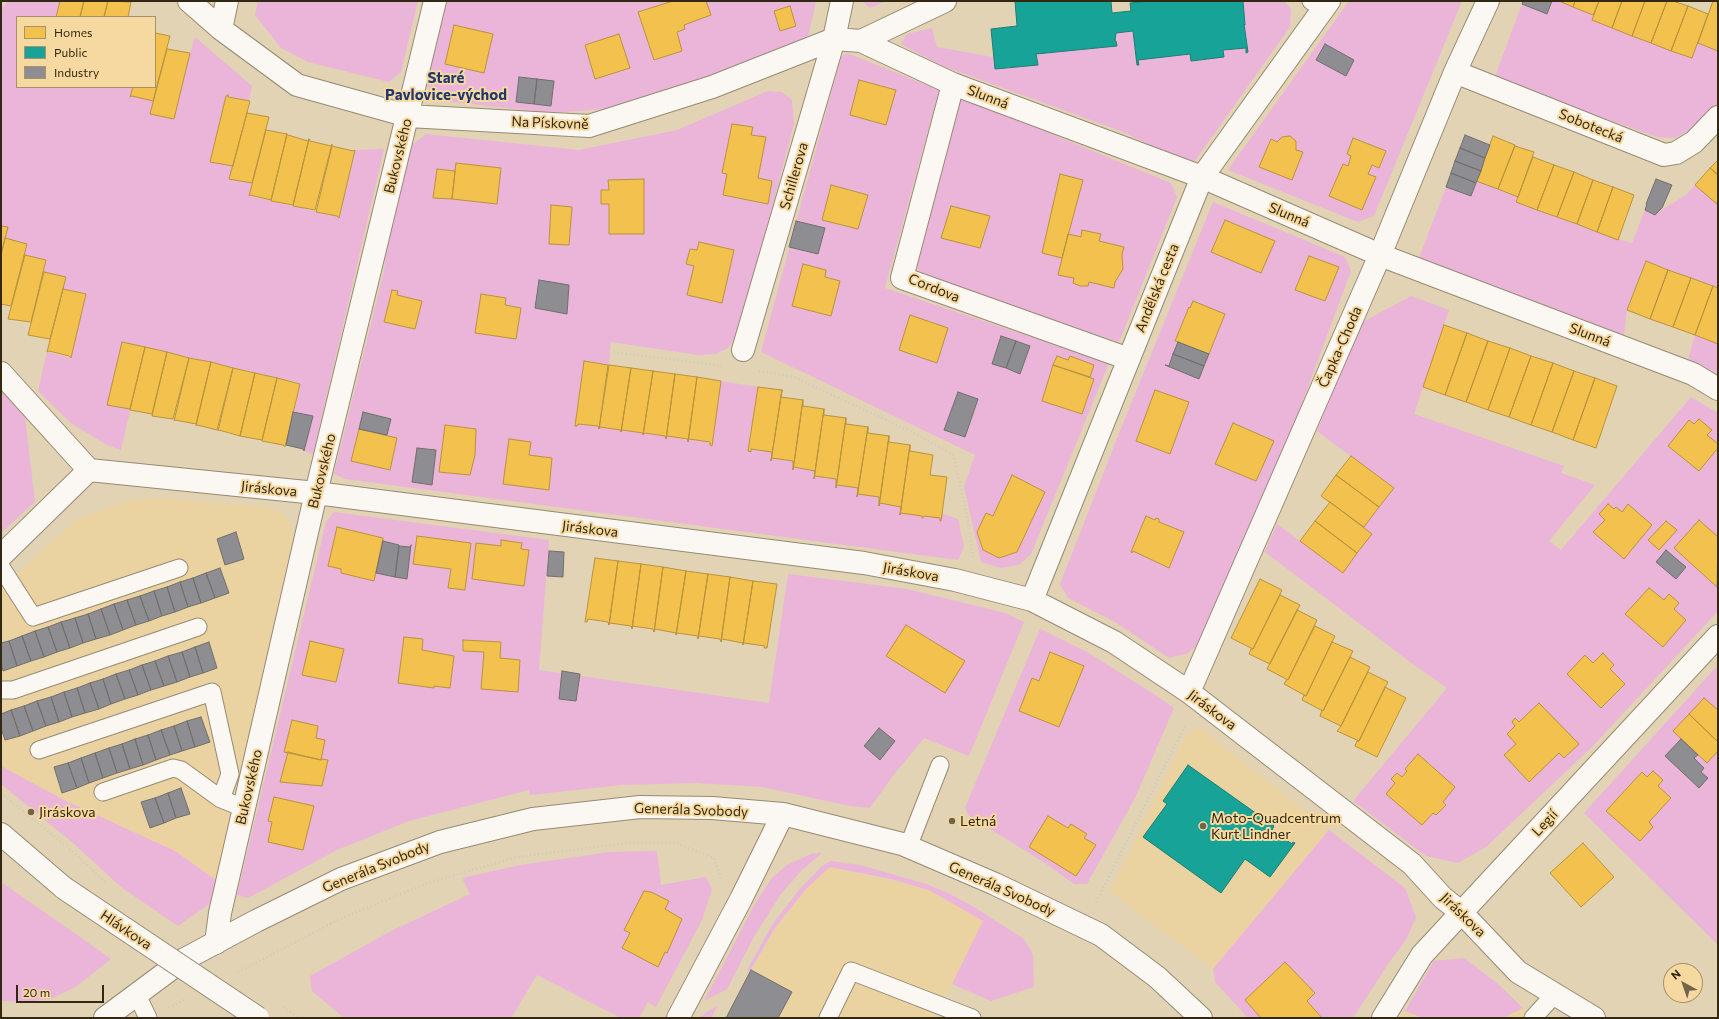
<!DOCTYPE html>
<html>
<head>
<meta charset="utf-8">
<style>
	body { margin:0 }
	#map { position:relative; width:1719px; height:1019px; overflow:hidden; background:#e2d3b4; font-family:Commissioner,sans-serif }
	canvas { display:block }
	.frame { position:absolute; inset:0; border:2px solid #332811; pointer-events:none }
	.legend { position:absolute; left:16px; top:16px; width:140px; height:72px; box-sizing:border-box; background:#f6d9a0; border:1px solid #a89267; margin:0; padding:5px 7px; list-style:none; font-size:12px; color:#332811 }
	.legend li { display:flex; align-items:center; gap:8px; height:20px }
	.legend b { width:20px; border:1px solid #a89267 }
	.north { position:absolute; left:1663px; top:963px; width:40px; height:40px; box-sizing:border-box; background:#f6d9a0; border:1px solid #a89267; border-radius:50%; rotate:320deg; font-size:11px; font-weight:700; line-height:16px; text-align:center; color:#332811 }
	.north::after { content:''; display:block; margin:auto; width:14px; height:18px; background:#70644a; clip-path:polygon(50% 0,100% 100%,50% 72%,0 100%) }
	.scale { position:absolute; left:16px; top:985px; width:88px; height:18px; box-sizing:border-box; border:2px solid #332811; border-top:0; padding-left:5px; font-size:12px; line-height:14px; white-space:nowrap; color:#332811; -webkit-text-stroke:3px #f6d9a0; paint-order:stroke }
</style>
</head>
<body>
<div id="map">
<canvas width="1719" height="1019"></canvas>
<div class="frame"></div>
<ul class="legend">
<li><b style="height:11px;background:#f2c14e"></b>Homes</li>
<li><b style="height:11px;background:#17a398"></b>Public</li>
<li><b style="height:11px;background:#8d8d92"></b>Industry</li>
</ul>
<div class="north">N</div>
<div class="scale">20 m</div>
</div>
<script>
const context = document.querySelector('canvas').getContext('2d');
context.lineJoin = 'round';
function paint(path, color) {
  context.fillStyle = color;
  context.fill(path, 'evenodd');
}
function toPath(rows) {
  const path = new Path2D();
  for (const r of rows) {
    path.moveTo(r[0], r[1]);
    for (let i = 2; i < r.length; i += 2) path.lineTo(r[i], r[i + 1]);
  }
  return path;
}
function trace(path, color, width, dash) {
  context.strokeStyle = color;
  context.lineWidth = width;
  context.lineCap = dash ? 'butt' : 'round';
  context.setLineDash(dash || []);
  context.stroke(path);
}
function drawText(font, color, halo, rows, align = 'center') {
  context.font = font + ' Commissioner,sans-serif';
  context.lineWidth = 4;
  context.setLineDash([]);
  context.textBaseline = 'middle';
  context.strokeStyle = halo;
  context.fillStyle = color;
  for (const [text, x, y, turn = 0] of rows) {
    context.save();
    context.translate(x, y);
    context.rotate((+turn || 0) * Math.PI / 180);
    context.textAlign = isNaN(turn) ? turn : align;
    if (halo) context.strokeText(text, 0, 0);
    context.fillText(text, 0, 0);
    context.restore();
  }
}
paint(toPath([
	[157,498,268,507,278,511,285,515,290,524,293,536,216,880,175,851,64,800,1,766,1,589,53,540,77,520,115,505,132,500],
	[1198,726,1329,830,1213,969,1110,892,1184,738],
	[830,867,929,890,983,921,952,984,932,1018,726,1018,775,928,806,889],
	[1523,1008,1543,1018,1503,1018],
	[1405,1011,1423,1018,1400,1018]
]), '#ebd2a1');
paint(toPath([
	[8,1,60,1,56,17,17,17,17,87,137,87,173,119,190,53,195,37,252,86,233,166,252,183,250,196,339,217,355,150,384,149,313,454,304,451,294,412,300,383,145,347,121,450,107,445,72,424,38,391,47,352,71,358,86,294,62,291,1,235,1,9],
	[258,1,418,1,401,72,389,82,308,62,281,48,255,15],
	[446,1,816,1,807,42,731,69,605,109,550,113,437,100,426,84],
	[862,1,886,1,870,8],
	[1242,1,1284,1,1291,8,1290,27,1192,165,1123,132,940,65,901,44,907,34,932,28,937,47,993,57,995,69,1037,65,1036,54,1117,46,1116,33,1133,31,1138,60,1246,48],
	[1349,1,1462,1,1374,216,1358,222,1228,170],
	[1552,1,1589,1,1718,50,1718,105,1700,125,1675,138,1657,137,1494,79,1522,4,1547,14],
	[847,53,939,90,885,288,1109,363,1031,554,1019,565,1001,568,981,562,964,487,975,455,761,352,841,57],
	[768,91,782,92,792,100,794,124,739,333,728,348,715,354,698,355,611,342,609,365,585,361,578,424,712,443,721,381,782,391,772,452,958,519,964,546,958,560,345,479,334,474,384,271,385,257,412,145,426,134,579,150,677,130],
	[958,96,1171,183,1177,197,1119,342,922,276,912,258],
	[1479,182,1518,196,1519,202,1597,232,1632,243,1645,210,1655,214,1686,195,1695,185,1718,203,1718,288,1646,261,1627,310,1624,335,1419,258,1446,187,1471,196,1476,183],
	[1213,202,1345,257,1351,271,1292,430,1203,640,1188,653,1169,658,1115,622,1068,598,1060,584,1120,431],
	[1411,296,1449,310,1414,414,1564,466,1561,473,1595,485,1549,541,1561,550,1691,397,1718,413,1718,611,1593,746,1486,847,1458,863,1426,856,1353,801,1447,688,1414,665,1265,552,1277,524,1343,573,1364,527,1393,488,1317,431,1361,323],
	[1695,335,1718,343,1718,373,1688,359],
	[1,391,25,417,35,502,1,533],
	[334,512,549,540,539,670,769,703,788,574,907,589,1005,613,1024,622,969,756,924,738,892,777,870,808,850,806,762,787,696,783,621,785,530,795,529,790,409,821,337,850,248,898,237,895,326,522],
	[1040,629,1087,652,1157,696,1174,708,1135,798,1087,884,1074,884,1045,863,969,816,965,808],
	[1718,665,1718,945,1584,813],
	[1,766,64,800,175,851,216,880,212,902,178,926,121,887,73,843,1,784],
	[1329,830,1405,888,1416,917,1406,940,1388,964,1353,1018,1248,1018,1215,982,1213,969],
	[657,851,661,885,706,877,712,889,702,920,656,1007,648,1002,639,1018,621,1018,537,975,511,1018,344,1018,312,991,310,976,391,931,470,894,462,878,520,865,610,852],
	[822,853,801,871,781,894,755,935,727,989,704,1001,756,902,772,878,787,865,811,854],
	[831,861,860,865,926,884,948,893,974,907,1024,939,1033,954,1034,987,991,1001,952,984,983,921,929,890,891,879,830,867,806,889,775,928,750,971,747,970,772,925,798,891,822,866],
	[1,882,83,939,111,959,77,986,51,999,25,1002,1,1001],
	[1464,958,1497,983,1523,1008,1503,1018,1423,1018,1405,1011,1434,961],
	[718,1005,711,1018,698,1018]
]), '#eab5d9');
const homes = toPath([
	[60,1,84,1,80,17,56,17,60,1],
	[84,1,108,1,104,17,80,17,84,1],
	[108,1,131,2,128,17,104,17,108,1],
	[673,1,706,1,711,15,684,25,685,29,677,32,682,51,654,60,638,12,673,1],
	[1559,1,1575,1,1573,7,1559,1],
	[1575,1,1599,1,1593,15,1573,7,1575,1],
	[1599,1,1622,1,1612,28,1592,20,1599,1],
	[1622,1,1645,1,1632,36,1612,28,1622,1],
	[1645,1,1667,1,1651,43,1632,36,1645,1],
	[1667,1,1673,1,1688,6,1671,51,1651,43,1667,1],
	[1713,1,1718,1,1718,51,1698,43,1713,1],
	[790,6,796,26,780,31,774,11,790,6],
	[1688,6,1708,14,1692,58,1671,51,1688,6],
	[454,25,493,34,484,73,445,64,454,25],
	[155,33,170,36,153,101,132,96,130,97,133,87,155,87,155,33],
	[619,34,630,68,595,79,585,45,619,34],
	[167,49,190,53,174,119,150,114,167,49],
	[859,80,896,90,886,125,850,115,859,80],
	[228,95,228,97,250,101,233,166,210,162,226,96,228,95],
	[247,113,269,117,252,183,229,179,247,113],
	[732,124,753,127,751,135,766,137,758,178,772,181,768,204,723,195,727,174,722,173,732,124],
	[266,130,287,134,271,200,250,195,249,196,266,130],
	[287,134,288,135,308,141,309,139,293,205,271,201,287,134],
	[1290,136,1296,141,1296,150,1303,152,1292,180,1259,167,1271,139,1277,142,1282,137,1290,136],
	[1493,136,1515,145,1498,189,1476,181,1493,136],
	[1353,138,1386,151,1379,168,1372,165,1368,174,1376,177,1362,210,1329,196,1343,164,1348,166,1351,156,1347,154,1353,138],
	[309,139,310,141,331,146,332,144,315,210,293,206,309,139],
	[332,146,353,151,355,150,339,218,337,216,316,212,332,146],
	[1515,146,1534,152,1518,197,1498,189,1515,146],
	[1533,157,1554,165,1537,210,1516,202,1533,157],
	[1718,160,1718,175,1710,168,1718,160],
	[456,163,501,168,497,204,452,199,456,163],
	[1554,165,1574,172,1557,217,1537,210,1554,165],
	[1710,168,1718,175,1718,205,1695,185,1710,168],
	[437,169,455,171,452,199,433,198,437,169],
	[1574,172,1593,180,1577,224,1557,217,1574,172],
	[1060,174,1083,180,1062,258,1042,253,1060,174],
	[644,179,644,234,609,234,609,204,601,204,601,190,609,190,608,180,644,179],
	[1593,180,1613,187,1597,232,1577,224,1593,180],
	[831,185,868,195,858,229,822,220,831,185],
	[1613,187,1634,195,1618,240,1597,232,1613,187],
	[551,205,572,207,569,245,549,244,551,205],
	[951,206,990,216,980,248,941,238,951,206],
	[1225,220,1275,241,1261,273,1211,252,1225,220],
	[1,226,8,227,1,255,1,226],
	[1082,230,1101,234,1099,241,1124,247,1122,254,1123,269,1115,282,1114,288,1089,282,1088,286,1080,286,1073,283,1074,278,1058,275,1068,234,1081,237,1082,230],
	[5,238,27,244,11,306,1,304,1,255,5,238],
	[699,242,734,250,722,303,687,295,694,266,686,264,690,249,697,250,699,242],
	[25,255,46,260,31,322,8,319,25,255],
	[1309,256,1339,267,1325,301,1295,290,1309,256],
	[1646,261,1668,270,1650,319,1627,310,1646,261],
	[803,264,826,270,825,277,840,281,831,316,792,306,803,264],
	[1668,270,1691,278,1673,327,1650,319,1668,270],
	[44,272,66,277,50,339,28,335,44,272],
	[1691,278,1713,286,1695,335,1673,327,1691,278],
	[1713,286,1718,288,1718,344,1695,335,1713,286],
	[63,289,86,294,71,358,69,356,49,351,47,352,63,289],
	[392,290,398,291,397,295,422,301,415,329,384,322,392,290],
	[481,294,506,298,505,305,521,308,516,339,475,333,481,294],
	[1193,301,1225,314,1209,354,1175,341,1189,307,1190,308,1193,301],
	[910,315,948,328,937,363,899,350,910,315],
	[1444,325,1467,333,1445,395,1423,387,1444,325],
	[1467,333,1488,341,1466,402,1445,395,1467,333],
	[1488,341,1510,348,1488,410,1466,402,1488,341],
	[122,342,145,347,130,409,107,405,122,342],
	[145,347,167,352,152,414,130,410,145,347],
	[1510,348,1531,356,1509,417,1488,410,1510,348],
	[167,352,189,358,173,419,152,416,167,352],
	[1057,356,1068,360,1070,356,1094,365,1090,377,1053,365,1057,356],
	[1531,356,1553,363,1531,425,1509,417,1531,356],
	[189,358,211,362,196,424,175,420,174,421,189,358],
	[584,361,608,365,599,429,598,426,578,424,577,426,575,426,584,361],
	[211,362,233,368,217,430,197,425,196,426,211,362],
	[1553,363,1574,371,1552,432,1531,425,1553,363],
	[609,365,631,368,621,432,621,430,600,427,599,429,609,365],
	[1053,365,1094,379,1082,414,1042,401,1053,365],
	[233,368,255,373,240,436,219,430,218,431,233,368],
	[631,368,653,371,643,435,643,433,622,430,621,432,631,368],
	[653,371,675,374,666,439,665,436,645,433,643,435,653,371],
	[1574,371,1595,378,1573,440,1552,432,1574,371],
	[255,373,277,378,262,440,240,436,255,373],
	[675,374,697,377,688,442,688,439,667,436,666,439,675,374],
	[697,377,721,381,712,446,710,445,710,442,689,439,688,442,697,377],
	[277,378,300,384,285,447,283,445,262,441,277,378],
	[1595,378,1617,386,1596,448,1573,440,1595,378],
	[758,387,782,390,771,461,772,452,751,449,751,452,748,451,758,387],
	[782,390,781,397,803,400,793,470,793,461,772,458,771,461,782,390],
	[1155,390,1189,402,1170,454,1136,441,1155,390],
	[803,400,803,406,824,409,814,479,815,471,794,467,793,470,803,400],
	[824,409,824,415,846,418,836,488,836,479,815,476,814,479,824,409],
	[846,418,846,424,868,427,857,497,858,488,837,485,836,488,846,418],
	[1699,419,1712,430,1707,435,1718,444,1718,448,1699,471,1668,446,1689,420,1694,424,1699,419],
	[1233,423,1274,441,1256,481,1215,464,1233,423],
	[445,425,476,429,475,455,470,475,439,472,445,425],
	[868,427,868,433,889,436,879,506,879,497,858,494,857,497,868,427],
	[359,429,397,438,390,470,351,461,359,429],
	[889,436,889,442,910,445,900,515,901,507,880,503,879,506,889,436],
	[509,439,531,442,529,455,552,458,549,490,503,484,509,439],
	[910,445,910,451,933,455,930,475,947,477,941,521,940,521,940,518,924,516,923,518,922,518,922,516,901,513,900,515,910,445],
	[1351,456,1394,488,1379,507,1336,475,1351,456],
	[1012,475,1045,492,1017,552,999,558,983,550,977,532,986,513,993,516,1012,475],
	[1336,475,1379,507,1364,527,1321,496,1336,475],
	[1330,502,1372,534,1357,553,1315,521,1330,502],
	[1608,504,1614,509,1616,507,1622,512,1628,504,1652,525,1624,559,1593,532,1605,520,1599,514,1608,504],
	[1146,516,1155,520,1156,518,1159,519,1159,522,1184,532,1169,568,1133,551,1132,553,1131,552,1146,516],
	[1699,520,1718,537,1717,587,1674,548,1699,520],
	[1315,521,1357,553,1343,573,1300,541,1315,521],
	[1666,521,1677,530,1659,550,1648,540,1666,521],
	[337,527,383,538,374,581,341,573,341,569,328,566,337,527],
	[417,536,471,543,465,590,448,588,451,569,413,564,417,536],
	[501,540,522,543,521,549,529,550,524,586,472,579,476,543,501,546,501,540],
	[595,558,618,561,609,625,608,622,588,619,587,622,585,622,595,558],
	[618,561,641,564,632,629,631,626,610,623,609,625,618,561],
	[641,564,663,567,654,632,653,629,632,626,632,629,641,564],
	[663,567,686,571,676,635,676,633,655,629,654,632,663,567],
	[686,571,708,574,698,639,698,636,677,633,676,635,686,571],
	[708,574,730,577,721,642,720,639,699,636,698,639,708,574],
	[730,577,753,581,743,645,743,643,722,639,721,642,730,577],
	[1260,579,1282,590,1253,649,1231,638,1260,579],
	[753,581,777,584,767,648,764,648,765,646,744,643,743,645,753,581],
	[1649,588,1664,600,1669,594,1679,603,1674,609,1686,620,1663,647,1625,614,1649,588],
	[1280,595,1300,605,1270,664,1249,654,1251,649,1253,649,1280,595],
	[1297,610,1317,620,1288,680,1267,669,1297,610],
	[906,625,965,661,945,693,886,656,906,625],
	[1315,626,1335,636,1306,696,1284,684,1287,679,1288,680,1315,626],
	[404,637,423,639,422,650,454,656,450,688,434,686,434,688,398,683,404,637],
	[463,640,501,642,500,658,520,660,518,692,481,689,484,652,463,651,463,640],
	[310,641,344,649,336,682,302,675,310,641],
	[1332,642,1353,651,1323,711,1302,700,1304,695,1306,696,1332,642],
	[1050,652,1084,666,1059,727,1019,711,1032,678,1039,681,1050,652],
	[1603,653,1614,665,1610,669,1625,684,1601,708,1567,674,1585,655,1593,663,1603,653],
	[1350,657,1370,667,1341,726,1320,716,1322,710,1323,711,1350,657],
	[1368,672,1388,682,1359,741,1337,731,1341,726,1368,672],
	[1385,687,1406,698,1377,757,1355,746,1357,741,1359,741,1385,687],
	[1704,698,1718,710,1718,742,1689,714,1704,698],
	[1539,703,1579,744,1564,758,1559,753,1529,782,1504,755,1516,744,1507,734,1515,726,1512,722,1515,718,1519,722,1539,703],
	[1689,714,1718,742,1718,751,1707,763,1673,731,1689,714],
	[292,720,318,726,316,738,325,740,321,760,284,752,292,720],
	[288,752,321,760,322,759,328,760,322,786,280,782,288,752],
	[1418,754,1455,787,1443,802,1446,805,1436,815,1433,813,1422,825,1386,794,1395,783,1391,779,1397,773,1402,777,1407,771,1405,769,1418,754],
	[1653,771,1663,780,1658,786,1671,798,1649,822,1653,827,1640,841,1606,811,1642,772,1647,777,1653,771],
	[274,797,314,806,303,850,268,842,272,822,268,821,274,797],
	[1048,816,1068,828,1071,824,1087,834,1084,838,1096,845,1076,876,1029,847,1048,816],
	[1583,843,1614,877,1581,907,1550,873,1583,843],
	[644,891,651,892,669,901,665,909,682,919,667,953,665,952,658,967,622,948,630,933,624,930,644,891],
	[1285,962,1315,993,1307,1001,1322,1018,1261,1018,1245,1000,1285,962]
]);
paint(homes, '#f2c14e');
trace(homes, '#b9933c', 1);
const public = toPath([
	[1015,1,1111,1,1112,13,1131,11,1130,3,1150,1,1243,1,1245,25,1244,24,1248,52,1246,53,1246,48,1223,50,1224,57,1191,61,1190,54,1138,60,1139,65,1137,65,1133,31,1116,33,1115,41,1116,41,1117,46,1036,54,1038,65,995,69,991,29,1017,26,1015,1],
	[1188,765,1274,826,1272,830,1292,844,1293,842,1295,843,1270,877,1245,859,1221,893,1143,837,1167,804,1163,801,1188,765]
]);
paint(public, '#17a398');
trace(public, '#1f7e70', 1);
const industry = toPath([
	[1523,1,1552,1,1547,14,1522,4,1523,1],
	[1325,44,1354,60,1346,76,1316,60,1325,44],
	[519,77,537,79,534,104,516,102,519,77],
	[537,79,554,81,551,106,534,104,537,79],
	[1465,135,1490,145,1485,158,1460,148,1465,135],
	[1460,148,1485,158,1481,171,1455,161,1460,148],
	[1455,161,1481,171,1476,183,1451,173,1455,161],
	[1451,173,1476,183,1471,196,1446,187,1451,173],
	[1656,179,1672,185,1662,208,1655,215,1645,210,1647,204,1646,204,1656,179],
	[796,221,825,228,818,254,789,247,796,221],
	[539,280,569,285,567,314,535,308,539,280],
	[1001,336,1016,341,1006,368,992,364,1001,336],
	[1016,341,1030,346,1020,374,1006,368,1016,341],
	[1178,342,1209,354,1204,366,1173,354,1178,342],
	[1173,354,1204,366,1199,379,1165,365,1169,366,1173,354],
	[958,392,978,399,965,437,944,430,958,392],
	[293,412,313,416,304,451,303,449,286,445,293,412],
	[363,412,391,419,387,435,359,429,363,412],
	[417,448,436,450,432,485,412,482,417,448],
	[236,532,244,559,225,565,217,539,236,532],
	[383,541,399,545,395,577,376,573,383,541],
	[411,545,407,579,395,577,399,546,410,547,411,545],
	[1666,550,1686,567,1676,579,1656,562,1666,550],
	[549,551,564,552,563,577,547,576,549,551],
	[220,568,229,593,215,598,206,573,220,568],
	[206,573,215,598,201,603,193,578,206,573],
	[193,578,201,603,188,607,180,582,193,578],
	[180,582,188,607,175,612,167,587,180,582],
	[167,587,175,612,162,616,154,591,167,587],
	[154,591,162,616,149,621,140,596,154,591],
	[140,596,149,621,136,625,127,600,140,596],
	[127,600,136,625,123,630,114,604,127,600],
	[114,604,123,630,110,635,101,609,114,604],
	[101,609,110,635,96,639,88,614,101,609],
	[88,614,96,639,83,643,75,618,88,614],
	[75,618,83,643,70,648,61,622,75,618],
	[61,622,70,648,57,652,48,627,61,622],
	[48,627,57,652,44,657,35,631,48,627],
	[35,631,44,657,31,661,22,636,35,631],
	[22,636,31,661,17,666,9,641,22,636],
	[9,641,17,666,3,671,1,663,1,643,9,641],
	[209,642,217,668,203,673,195,647,209,642],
	[195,647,203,673,190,677,182,652,195,647],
	[182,652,190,677,177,682,168,656,182,652],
	[168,656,177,682,164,686,155,661,168,656],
	[155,661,164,686,151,690,142,665,155,661],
	[142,665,151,690,138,695,129,670,142,665],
	[129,670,138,695,125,699,116,674,129,670],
	[562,671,580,674,576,701,559,699,562,671],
	[116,674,125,699,111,704,103,679,116,674],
	[103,679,111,704,99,709,90,683,103,679],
	[90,683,99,709,85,713,77,688,90,683],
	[77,688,85,713,72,717,64,692,77,688],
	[64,692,72,717,59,722,51,697,64,692],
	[51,697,59,722,46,726,37,701,51,697],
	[37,701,46,726,33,731,24,706,37,701],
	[24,706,33,731,20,736,11,710,24,706],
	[11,710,20,736,5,740,1,728,1,714,11,710],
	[201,717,210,742,195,747,187,721,201,717],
	[187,721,195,747,182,751,174,726,187,721],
	[174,726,182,751,170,755,161,730,174,726],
	[879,728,895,741,880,760,864,746,879,728],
	[161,730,170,755,156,760,148,735,161,730],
	[148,735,156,760,143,765,135,739,148,735],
	[135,739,143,765,130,769,122,744,135,739],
	[1681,739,1698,755,1694,758,1704,768,1701,772,1708,778,1699,788,1665,756,1681,739],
	[122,744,130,769,117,773,109,748,122,744],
	[109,748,117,773,103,778,95,753,109,748],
	[95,753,103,778,89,783,81,758,95,753],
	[81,758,89,783,77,788,68,763,81,758],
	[68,763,77,788,62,793,54,767,68,763],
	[181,788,190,814,176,818,168,793,181,788],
	[168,793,176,818,164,823,155,798,168,793],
	[155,798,164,823,150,828,141,802,155,798],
	[751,970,792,992,778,1018,726,1018,751,970]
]);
paint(industry, '#8d8d92');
trace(industry, '#726f6b', 1);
const lane = toPath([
	[1311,1,1324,8],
	[1,567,33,617,179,568],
	[1,690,13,690,198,627],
	[39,750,212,692,230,774,221,799,244,808],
	[103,792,173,768,181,770,221,799],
	[908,847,940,765],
	[137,995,148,1018],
	[828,1018,851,971,972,1018],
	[1533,1018,1555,994]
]);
const street = toPath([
	[189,1,221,29,297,85,408,116,589,126,712,87,834,39,861,41,945,1],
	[221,29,227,1],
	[861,41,953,84,1202,177,1380,255,1693,374,1718,389],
	[1455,72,1664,155,1676,153,1694,142,1718,117],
	[953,84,902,278,1129,359],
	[743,350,834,39,842,1],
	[1,373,89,470],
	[1,556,89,470,316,493,864,563,955,580,1032,600,1114,642,1189,692,1412,864,1443,898,1462,913,1518,972,1594,1018],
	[1032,600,1202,177,1329,1],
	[1189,692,1380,255,1455,72,1488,1],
	[1,834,64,888],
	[216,943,220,913,316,493,435,1],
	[1383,1018,1422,955,1718,636]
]);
const secondary = toPath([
	[105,1018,183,960,256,921,341,879,440,842,533,819,640,807,712,808,783,814,902,844,995,884,1101,935,1157,977,1201,1018],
	[678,1018,741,899,783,814]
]);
trace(lane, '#968a72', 19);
trace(street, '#968a72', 24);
trace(secondary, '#968a72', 24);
trace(toPath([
	[614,352,722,366],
	[759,371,794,377,918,435,953,455,966,509,973,557],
	[1,793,78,856,105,882],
	[1096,902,1186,724],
	[238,972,344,917,431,882,517,857,625,843,676,843,714,858,721,878],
	[169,1008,184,1000],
	[293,1014,299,1018]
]), '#cecac0', 2.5, [1, 3]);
trace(lane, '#fbf8f4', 17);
trace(street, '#fbf8f4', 22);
trace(secondary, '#fbf8f4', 22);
const streetBridge = toPath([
	[64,888,258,1018]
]);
trace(streetBridge, '#968a72', 24, []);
trace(toPath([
	[283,1007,293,1014]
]), '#cecac0', 2.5, [1, 3]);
trace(streetBridge, '#fbf8f4', 22);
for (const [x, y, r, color] of [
	[31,812,4,"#70644a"],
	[952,821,4,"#70644a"],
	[1203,826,4,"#70644a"]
]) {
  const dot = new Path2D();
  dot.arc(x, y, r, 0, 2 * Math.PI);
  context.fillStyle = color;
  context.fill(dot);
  trace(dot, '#f6d9a0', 1.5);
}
drawText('14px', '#332811', '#f6d9a0', [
	["Slunná",988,97,21],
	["Na Pískovně",550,123,2],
	["Sobotecká",1591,126,22],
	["Bukovského",398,156,-76],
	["Schillerova",794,176,-74],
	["Slunná",1289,215,23],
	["Cordova",934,288,22],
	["Andělská cesta",1157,288,-68],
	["Slunná",1590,335,21],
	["Čapka-Choda",1340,347,-66],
	["Bukovského",322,471,-76],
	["Jiráskova",269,489,6],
	["Jiráskova",590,529,7],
	["Jiráskova",911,572,10],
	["Jiráskova",1212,710,37],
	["Bukovského",249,787,-77],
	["Generála Svobody",691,810,2],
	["Legií",1545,823,-47],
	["Generála Svobody",376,867,-22],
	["Generála Svobody",1002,889,24],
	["Jiráskova",1463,915,44],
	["Hlávkova",126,930,34]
]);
drawText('14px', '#332811', '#f6d9a0', [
	["Jiráskova",39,812],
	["Moto-Quadcentrum",1211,818],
	["Kurt Lindner",1211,834],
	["Letná",960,821]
], 'left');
drawText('bold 15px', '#1f376e', '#f6d9a0', [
	["Staré",446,78],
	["Pavlovice-východ",446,95]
]);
</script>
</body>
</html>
